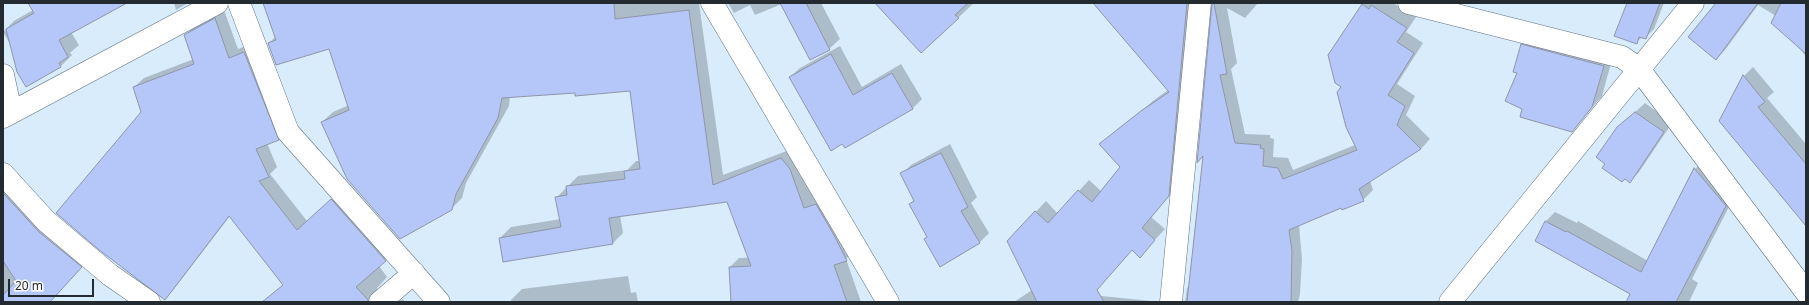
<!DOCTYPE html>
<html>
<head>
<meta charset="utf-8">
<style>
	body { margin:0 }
	#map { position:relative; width:1809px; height:305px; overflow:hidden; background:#d8ecfc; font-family:"Noto Sans",sans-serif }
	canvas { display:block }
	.frame { position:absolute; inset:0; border:4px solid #232a30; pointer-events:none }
	.scale { position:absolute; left:8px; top:279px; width:86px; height:18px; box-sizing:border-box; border:2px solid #232a30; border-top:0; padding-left:5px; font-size:12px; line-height:14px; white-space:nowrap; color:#232a30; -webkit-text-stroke:3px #fff; paint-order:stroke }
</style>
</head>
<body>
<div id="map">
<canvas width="1809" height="305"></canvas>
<div class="frame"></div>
<div class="scale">20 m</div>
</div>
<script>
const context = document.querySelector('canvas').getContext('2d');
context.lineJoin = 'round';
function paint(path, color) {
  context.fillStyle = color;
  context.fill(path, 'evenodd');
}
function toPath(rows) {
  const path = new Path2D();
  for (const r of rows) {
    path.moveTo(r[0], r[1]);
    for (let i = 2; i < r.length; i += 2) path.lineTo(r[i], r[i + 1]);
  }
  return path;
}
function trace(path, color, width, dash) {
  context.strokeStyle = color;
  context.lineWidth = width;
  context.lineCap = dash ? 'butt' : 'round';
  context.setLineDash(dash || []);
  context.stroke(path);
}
paint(toPath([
	[29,3,125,3,71,32,79,45,70,53,72,55,61,66,26,86,12,47,3,32,14,21,33,10],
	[174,3,188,3,176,10],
	[264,3,699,3,723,175,792,149,856,249,846,259,861,302,793,302,728,200,620,215,623,233,612,244,500,238,511,227,561,219,557,197,578,176,627,170,636,161,640,161,630,90,510,96,509,106,466,183,462,198,451,209,322,122,333,112,349,105,330,47,269,43,276,36],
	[728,3,821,3,840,39,829,49,782,4,755,15,750,5,734,13],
	[877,3,974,3,921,52],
	[1094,3,1196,3,1178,185,1151,217,1165,229,1140,256,1132,250,1092,295,1161,302,1014,302,1032,290,1008,241,1046,201,1058,214,1089,180,1101,191,1121,166,1101,144,1153,101,1168,90],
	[1213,3,1258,3,1245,18,1227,8,1237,63,1231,69,1245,134,1270,135,1270,138,1274,139,1273,157,1288,158,1293,170,1355,145,1342,86,1329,55,1364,3,1393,3,1416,17,1406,32,1423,43,1397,84,1415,96,1406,115,1430,139,1421,149,1370,181,1373,190,1363,200,1299,225,1302,259,1300,294,1298,302,1185,302,1187,288,1190,285,1204,155],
	[1628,3,1664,3,1654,29,1645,38,1642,37,1636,43],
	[1717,3,1806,3,1806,57,1776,16,1758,5,1725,50,1716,59],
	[224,10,238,49,254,43,288,130,278,140,267,143,277,167,270,174,307,221,341,191,395,251,379,266,387,277,377,288,377,295,382,302,280,302,273,294,284,284,230,216,174,289,165,298,142,112,134,87,144,78,194,59,185,35,195,26],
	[1532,35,1613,56,1602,96,1572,131,1518,73,1522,45],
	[840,46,862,87,901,64,922,99,913,108,845,147,790,77,800,68],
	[1753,67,1774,92,1767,98,1806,144,1806,225,1720,121,1744,76],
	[1645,103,1672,123,1639,172,1630,182,1607,163,1618,128],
	[950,144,977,197,971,203,989,233,980,242,941,266,925,239,928,236,910,205,915,200,902,174,911,165],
	[1705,159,1735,195,1692,279,1698,283,1689,302,1628,302,1632,294,1546,221,1555,212,1577,223,1578,221,1648,261,1695,169],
	[3,172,90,258,50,302,3,302],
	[767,257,774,302,732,302,730,267,739,258],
	[628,276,631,293,636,292,638,302,511,302,511,300,522,289],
	[403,299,405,302,397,302]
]), '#0003');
const building = toPath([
	[28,3,127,3,59,40,68,57,59,63,61,67,26,87,17,72,6,29,34,13,28,3],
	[263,3,614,3,615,19,689,10,713,185,781,158,790,169,804,208,816,204,835,237,847,261,834,265,847,302,731,302,729,267,751,266,727,202,609,218,613,244,503,262,499,238,561,227,555,197,567,195,566,186,625,179,624,171,640,169,630,91,575,96,575,93,502,98,498,118,456,194,452,210,400,239,347,179,321,122,349,110,329,49,276,65,268,43,276,40,263,3],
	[780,3,806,3,830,50,810,60,780,3],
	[875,3,968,3,955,15,959,18,921,53,875,3],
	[1093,3,1187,3,1169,196,1142,228,1155,240,1140,258,1132,250,1097,290,1104,302,1037,302,1007,241,1035,211,1048,223,1078,190,1092,202,1120,167,1099,144,1141,111,1169,92,1093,3],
	[1212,3,1214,3,1227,74,1220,75,1235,143,1261,145,1260,148,1264,149,1263,166,1278,168,1283,179,1357,150,1346,127,1337,92,1341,87,1335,83,1328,55,1362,4,1369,9,1371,5,1407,28,1397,42,1414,53,1388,95,1405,106,1397,125,1421,149,1359,189,1364,201,1342,210,1341,208,1289,230,1292,251,1291,302,1187,302,1203,156,1197,163,1212,3],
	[1627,3,1660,3,1646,39,1639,37,1637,44,1614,36,1627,3],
	[1716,3,1758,3,1716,60,1688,37,1716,3],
	[1781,3,1806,3,1806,54,1771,23,1781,3],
	[215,18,229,58,244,52,279,140,256,149,269,177,259,181,297,230,331,199,386,261,356,287,368,300,368,302,262,302,283,285,229,216,165,300,98,249,56,213,141,112,133,87,194,64,184,35,215,18],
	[1521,44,1604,66,1592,107,1572,132,1520,117,1522,109,1505,101,1517,73,1513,72,1521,44],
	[831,54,853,95,892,73,913,109,845,148,842,144,831,151,789,77,831,54],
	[1743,75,1765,102,1758,107,1806,164,1806,226,1719,121,1743,75],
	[1635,112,1664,132,1630,183,1625,179,1622,182,1602,168,1605,164,1596,157,1617,127,1635,112],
	[941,153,968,207,961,211,980,243,940,267,924,239,927,237,909,204,914,201,900,173,941,153],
	[1694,168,1726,206,1676,302,1626,302,1630,294,1535,241,1545,221,1566,232,1567,231,1641,272,1694,168],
	[3,193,39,232,82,267,50,302,3,302,3,295,16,281,3,261,3,193]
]);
paint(building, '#b5c6f8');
trace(building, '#8e95a9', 1);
const minor = toPath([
	[239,3,288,132,439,302],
	[712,3,888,302],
	[1409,3,1622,57,1639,69,1806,292],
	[3,75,11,112],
	[3,117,217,3],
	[3,174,46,221,110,275,149,302],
	[380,302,414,273],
	[1171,302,1200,3],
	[1450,302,1693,3]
]);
trace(minor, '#607280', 23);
trace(minor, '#fff', 22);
</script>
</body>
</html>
